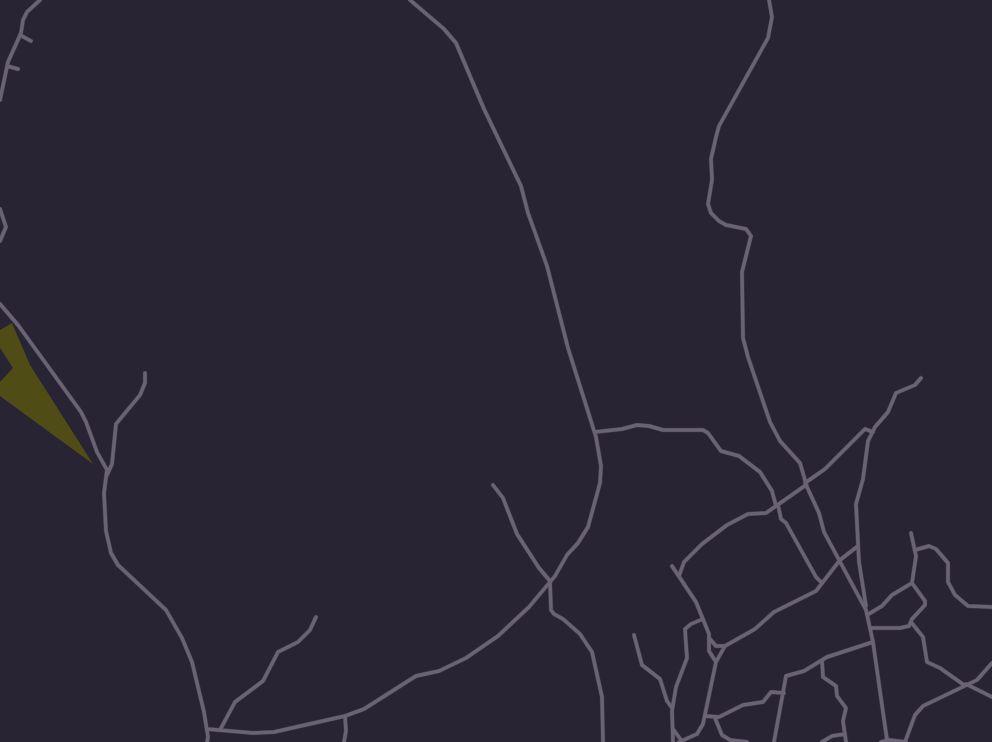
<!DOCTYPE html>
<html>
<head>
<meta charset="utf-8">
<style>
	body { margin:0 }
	canvas { display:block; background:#292433 }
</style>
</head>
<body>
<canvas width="992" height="742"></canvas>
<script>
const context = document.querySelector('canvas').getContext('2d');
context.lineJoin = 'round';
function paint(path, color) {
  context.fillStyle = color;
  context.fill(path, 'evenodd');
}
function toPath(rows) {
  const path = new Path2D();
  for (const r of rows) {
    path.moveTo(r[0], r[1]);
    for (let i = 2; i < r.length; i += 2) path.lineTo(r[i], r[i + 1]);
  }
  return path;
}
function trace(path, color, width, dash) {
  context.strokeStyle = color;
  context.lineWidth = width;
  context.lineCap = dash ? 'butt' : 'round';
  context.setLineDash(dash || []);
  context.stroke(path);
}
paint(toPath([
	[12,323,30,365,93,464,0,396,0,382,13,368,0,348,0,330]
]), '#4f4c16');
const street = toPath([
	[769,0,772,17,768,38,719,126,716,137,711,159,712,180,708,204,711,213,719,221,726,225,746,229,751,236,742,272,743,338,748,357,770,422,780,441,800,463,807,487,819,513,824,532,866,610,873,642,887,740],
	[20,35,31,41],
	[7,66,18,69],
	[0,100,8,62,21,33,23,20,27,12,40,0],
	[0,209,6,227,0,241],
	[0,304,18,325,81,412,86,422,97,452,107,470,104,493,106,531,111,553,118,565,166,610,182,638,192,662,204,712,208,737,207,742],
	[595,432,622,429,637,425,649,426,663,430,703,430,708,433,721,451,739,456,760,472,772,491,776,506],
	[107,475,112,464,116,424,140,395,145,383,145,373],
	[805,483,825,469,865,429,873,432],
	[493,485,503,498,517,534,539,568,550,581,551,610,554,614,563,619,580,634,592,652,602,697,603,742],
	[778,505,781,519,786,523,816,577,822,583],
	[915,550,929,546,936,549,948,563,948,582,955,595,968,606,992,607],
	[672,566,696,602,709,634,709,651,716,662],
	[679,576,684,562,702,544,727,525,748,514,766,513,806,485],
	[866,606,859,562,856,504,863,479,868,441,875,427,888,412,896,393,915,385,921,378],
	[867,615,882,606,892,595,912,583,916,556,911,533],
	[911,622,923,637,927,662,940,668,964,685],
	[870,628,900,628,909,626,912,619,925,605,925,601,912,583],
	[634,635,642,665,660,679,667,701,672,708],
	[709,638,716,646,725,646],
	[822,660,823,677,836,686,837,696,846,708,843,721,846,742],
	[966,684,992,697],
	[705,716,719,717,743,705,763,702,771,692,784,693],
	[715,718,722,735,730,740,747,742],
	[207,729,253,733,274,732,345,716,364,709,416,676,439,671,466,658,498,636,529,607,555,576,567,555,578,543,588,527,600,483,601,466,596,437,568,348,547,266,528,213,521,186,484,109,456,43,444,29,410,0],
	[673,729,681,740],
	[220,730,235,702,263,681,278,652,298,642,310,630,316,617],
	[344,742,346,731,345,716],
	[673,742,672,711,676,687,687,658,685,629,691,624,703,619],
	[679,742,697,734,703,724,716,662,725,646,755,629,774,612,816,591,840,560,858,546],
	[774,742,786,676,804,671,827,657,873,642],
	[822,742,832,736,845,734],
	[881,742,889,740,906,742],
	[905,742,915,715,923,706,977,680,992,663]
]);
trace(street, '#433e4a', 4.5);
trace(street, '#696375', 3.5);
</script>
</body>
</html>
